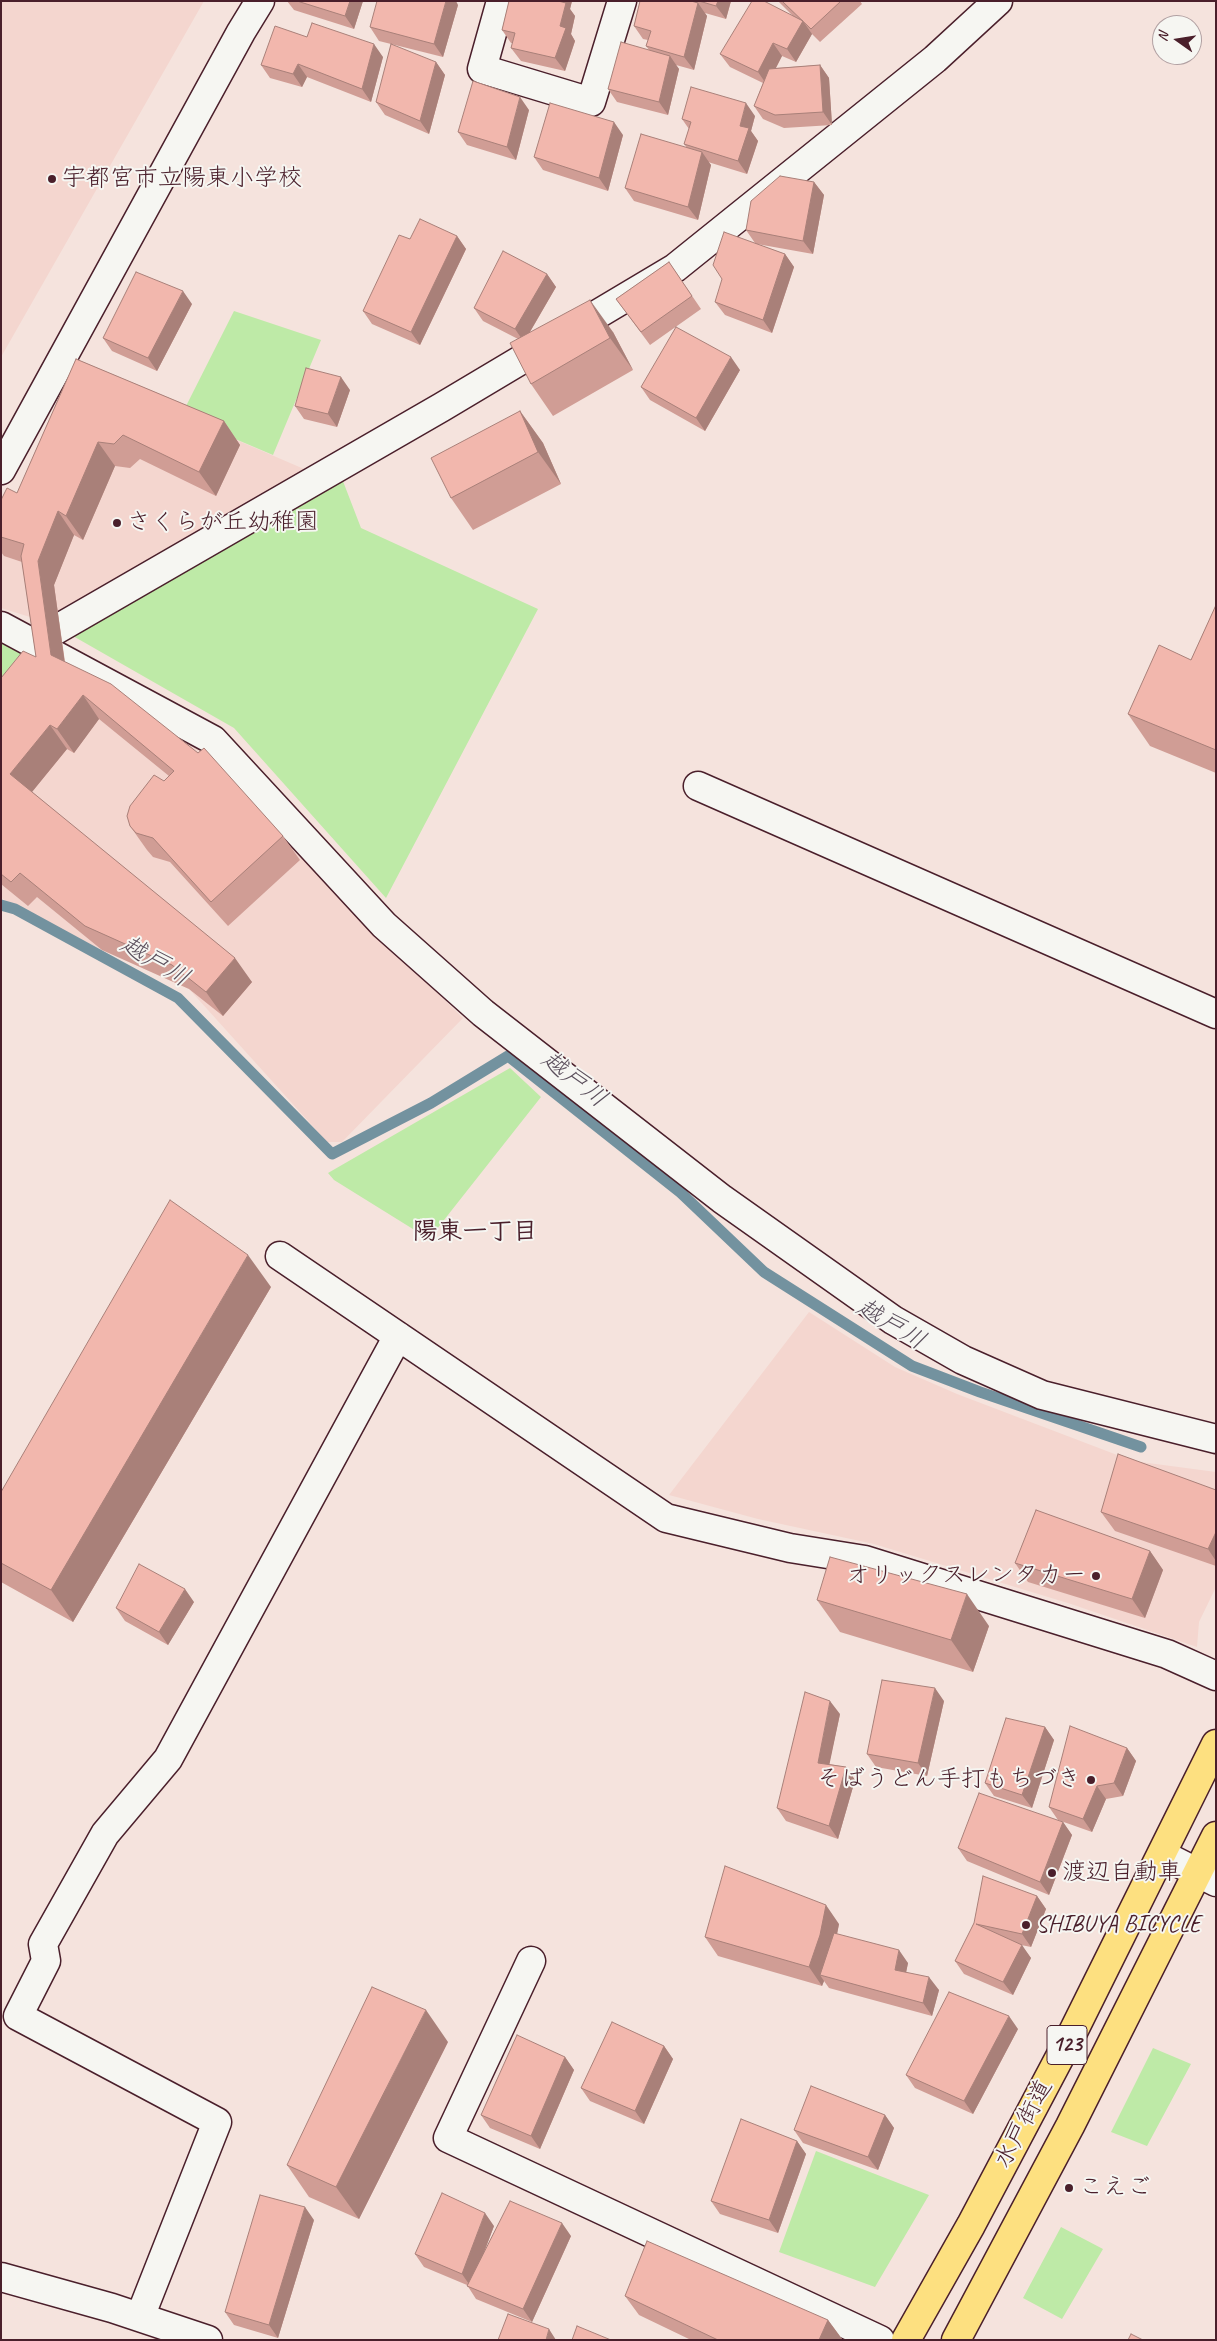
<!DOCTYPE html>
<html>
<head>
<meta charset="utf-8">
<style>
	body { margin:0 }
	#map { position:relative; width:1217px; height:2341px; overflow:hidden; background:#f5e3dd; font-family:Caveat,sans-serif }
	canvas { display:block }
	.frame { position:absolute; inset:0; border:2px solid #4a1f2b; pointer-events:none }
	.north { position:absolute; left:1152px; top:15px; width:50px; height:50px; box-sizing:border-box; background:#f6f6f2; border:1px solid #b1a0a2; border-radius:50%; rotate:283deg; font-size:14px; font-weight:700; line-height:20px; text-align:center; color:#4a1f2b }
	.north::after { content:''; display:block; margin:auto; width:18px; height:22px; background:#4a1f2b; clip-path:polygon(50% 0,100% 100%,50% 72%,0 100%) }
</style>
</head>
<body>
<div id="map">
<canvas width="1217" height="2341"></canvas>
<div class="frame"></div>
<div class="north">N</div>
</div>
<script>
const context = document.querySelector('canvas').getContext('2d');
context.lineJoin = 'round';
function paint(path, color) {
  context.fillStyle = color;
  context.fill(path, 'evenodd');
}
function toPath(rows) {
  const path = new Path2D();
  for (const r of rows) {
    path.moveTo(r[0], r[1]);
    for (let i = 2; i < r.length; i += 2) path.lineTo(r[i], r[i + 1]);
  }
  return path;
}
function trace(path, color, width, dash) {
  context.strokeStyle = color;
  context.lineWidth = width;
  context.lineCap = dash ? 'butt' : 'round';
  context.setLineDash(dash || []);
  context.stroke(path);
}
function drawText(font, color, halo, rows, align = 'center') {
  context.font = font + ' Caveat,"Klee One",sans-serif';
  context.lineWidth = 4;
  context.setLineDash([]);
  context.textBaseline = 'middle';
  context.strokeStyle = halo;
  context.fillStyle = color;
  for (const [text, x, y, turn = 0] of rows) {
    context.save();
    context.translate(x, y);
    context.rotate((+turn || 0) * Math.PI / 180);
    context.textAlign = isNaN(turn) ? turn : align;
    if (halo) context.strokeText(text, 0, 0);
    context.fillText(text, 0, 0);
    context.restore();
  }
}
paint(toPath([
	[1,1,204,1,1,357],
	[181,416,311,472,43,621,1,608,1,548],
	[45,668,213,749,343,901,463,1018,342,1142,327,1142,189,989,102,950,1,898,1,723],
	[809,1312,895,1367,957,1394,1133,1461,1216,1472,1216,1587,1199,1622,1197,1647,1071,1604,874,1544,758,1519,669,1495]
]), '#f4d6cf');
paint(toPath([
	[234,311,321,340,273,455,181,416],
	[341,476,361,528,538,609,386,898,234,728,73,636],
	[1,636,30,649,1,685],
	[510,1068,541,1097,429,1239,334,1180,328,1173],
	[1153,2048,1191,2064,1147,2146,1111,2132],
	[816,2151,929,2195,875,2287,779,2252],
	[1061,2227,1103,2249,1062,2319,1023,2298]
]), '#beeaa7');
trace(toPath([
	[1,905,15,909,178,998,332,1154,431,1103,508,1056,681,1193,764,1272,912,1366,980,1392,1141,1447]
]), '#73929f', 11);
const minor = toPath([
	[501,1,482,69,591,102,622,1],
	[1,626,213,740,384,925,483,1013,722,1199,893,1320,963,1360,1042,1395,1216,1439],
	[33,643,442,407,675,268,935,59,998,1],
	[698,786,1216,1014],
	[280,1256,666,1518,790,1548,865,1560,1167,1654,1216,1676],
	[1163,1855,1216,1882],
	[531,1961,448,2138,880,2340],
	[1,2277,112,2308,208,2340],
	[140,2317,217,2122,18,2016,46,1961,43,1944,105,1834,168,1759,398,1336]
]);
const tertiary = toPath([
	[1,470,241,32,260,1]
]);
const trunk = toPath([
	[906,2340,971,2225,1072,2034,1216,1744],
	[956,2340,1070,2126,1216,1836]
]);
trace(minor, '#4a1f2b', 31);
trace(tertiary, '#4a1f2b', 31);
trace(trunk, '#4a1f2b', 31);
trace(minor, '#f6f6f2', 28);
trace(tertiary, '#f6f6f2', 28);
trace(trunk, '#fde080', 28);
paint(toPath([
	[287,1,363,1,354,29,294,10],
	[509,1,572,1,570,9,575,16,571,34,575,41,565,71,521,61,511,48,513,43,511,43,502,30],
	[640,1,731,1,726,19,705,13,707,16,694,70,676,65,679,69,668,115,617,102,608,89,649,50,646,46,648,40,643,39,634,26],
	[778,1,860,1,862,4,820,42,812,34,796,62,782,56,776,68,820,65,829,78,832,125,784,128,763,119,754,106,763,83,730,67,720,54,793,16],
	[458,5,443,57,379,41,370,27],
	[307,37,383,57,371,102,307,77,302,87,270,78,261,65],
	[436,62,445,75,429,134,385,115,376,102],
	[529,110,516,160,467,145,458,132],
	[755,116,751,131,758,141,747,174,708,162,711,165,698,220,634,201,625,188,687,148,684,144,689,129,682,119],
	[623,135,608,191,543,170,534,157],
	[814,182,824,195,813,254,757,244,785,254,794,267,772,333,725,315,715,302,755,243,746,230],
	[457,236,466,249,420,345,372,324,363,311,410,239],
	[669,262,701,309,650,345,616,299],
	[547,274,556,287,530,332,613,332,633,370,553,416,531,384,518,339,483,321,474,308],
	[192,304,157,371,112,351,103,338],
	[76,359,224,421,240,445,216,496,140,459,130,468,115,466,83,540,74,535,54,585,65,662,283,836,300,860,228,926,170,862,153,857,147,850,130,826,164,781,169,776,99,719,74,753,67,749,32,792,252,982,223,1016,189,989,102,950,37,897,28,906,1,884,1,678,36,657,22,562,4,556,1,552,1,500,17,493],
	[740,370,705,431,650,400,641,387],
	[350,390,337,427,304,419,295,406],
	[520,411,543,443,561,484,473,530,451,498],
	[1216,605,1216,773,1150,746,1128,714,1191,660],
	[271,1287,73,1622,1,1582,1,1492],
	[1216,1490,1216,1566,1115,1531,1101,1512],
	[1150,1551,1163,1570,1145,1618,1028,1582,1015,1563],
	[817,1600,989,1626,973,1672,840,1632],
	[194,1602,168,1645,125,1621,116,1608],
	[944,1701,927,1776,876,1767,867,1754],
	[840,1714,829,1764,846,1767,855,1780,838,1839,786,1821,777,1808],
	[1045,1727,1054,1740,1032,1808,994,1796,985,1783],
	[1127,1748,1136,1761,1123,1796,1106,1799,1092,1832,1058,1820,1049,1807],
	[1063,1822,1072,1835,1049,1895,967,1861,958,1848],
	[1037,1896,1046,1909,1031,1947,1021,1945,1031,1958,1013,1995,964,1974,955,1961,974,1923],
	[839,1924,837,1934,908,1963,906,1972,939,1990,932,2016,829,1988,824,1981,822,1986,718,1956,705,1937],
	[1018,2029,973,2114,915,2088,906,2075],
	[448,2042,359,2219,309,2197,287,2165],
	[664,2046,673,2059,644,2124,590,2101,581,2088],
	[565,2057,574,2070,540,2149,490,2128,481,2115],
	[885,2115,894,2128,878,2170,803,2143,794,2130],
	[797,2141,806,2154,778,2233,720,2214,711,2201],
	[314,2220,278,2338,234,2325,225,2312],
	[494,2226,484,2252,571,2236,532,2322,476,2299,467,2285,424,2267,415,2254],
	[625,2296,828,2320,842,2339,691,2340,639,2315]
]), '#d09d95');
paint(toPath([
	[350,1,363,1,354,29,345,16],
	[446,1,456,1,458,5,443,57,434,44],
	[562,1,572,1,570,9,575,16,571,34,575,41,565,71,555,58,560,26,565,6],
	[718,1,731,1,726,19,716,6],
	[698,3,707,16,694,70,684,57],
	[803,21,812,34,796,62,787,49],
	[773,43,782,56,767,85,758,72],
	[374,44,383,57,371,102,362,89],
	[670,56,679,69,668,115,659,102],
	[436,62,445,75,429,134,420,121],
	[298,64,307,77,302,87,293,74],
	[820,65,829,78,832,125,823,112],
	[520,97,529,110,516,160,507,147],
	[746,103,755,116,751,131,758,141,747,174,738,161,740,126],
	[614,122,623,135,608,191,599,178],
	[702,152,711,165,698,220,688,207],
	[814,182,824,195,813,254,803,241],
	[457,236,466,249,420,345,411,332],
	[785,254,794,267,772,333,763,320],
	[547,274,556,287,524,342,515,329],
	[183,291,192,304,157,371,148,358],
	[590,300,613,332,633,370,610,338],
	[731,357,740,370,705,431,696,418],
	[341,377,350,390,337,427,328,414],
	[520,411,543,443,561,484,538,452],
	[224,421,240,445,216,496,199,472],
	[98,442,115,466,83,540,66,516],
	[58,511,74,535,54,585,67,679,51,655,38,561],
	[83,695,99,719,74,753,57,729],
	[50,725,67,749,27,798,10,774],
	[235,958,252,982,223,1016,206,992],
	[248,1255,271,1287,73,1622,51,1590],
	[1216,1532,1216,1561,1208,1549],
	[1150,1551,1163,1570,1145,1618,1132,1599],
	[185,1589,194,1602,168,1645,159,1632],
	[967,1594,989,1626,973,1672,951,1640],
	[935,1688,944,1701,927,1776,918,1763],
	[830,1701,840,1714,827,1776,818,1763],
	[1045,1727,1054,1740,1032,1808,1022,1795],
	[1127,1748,1136,1761,1123,1796,1114,1783],
	[846,1767,855,1780,838,1839,829,1826],
	[1097,1786,1106,1799,1092,1832,1083,1819],
	[1063,1822,1072,1835,1049,1895,1040,1882],
	[1037,1896,1046,1909,1031,1947,1022,1934],
	[826,1905,839,1924,833,1954,820,1975,824,1981,822,1986,809,1967],
	[1022,1945,1031,1958,1013,1995,1003,1982],
	[899,1950,908,1963,904,1983,895,1970],
	[929,1977,939,1990,932,2016,923,2003],
	[426,2010,448,2042,359,2219,336,2187],
	[1009,2016,1018,2029,973,2114,964,2101],
	[664,2046,673,2059,644,2124,635,2111],
	[565,2057,574,2070,540,2149,531,2136],
	[885,2115,894,2128,878,2170,868,2157],
	[797,2141,806,2154,778,2233,769,2220],
	[305,2207,314,2220,278,2338,269,2325],
	[485,2213,494,2226,471,2287,462,2274],
	[562,2223,571,2236,532,2322,523,2309],
	[828,2320,842,2339,841,2340,819,2340],
	[549,2329,556,2340,546,2340]
]), '#a98079');
const building = toPath([
	[297,1,350,1,345,16,297,1],
	[377,1,446,1,434,44,370,27,377,1],
	[509,1,558,1,566,3,560,26,566,28,555,58,511,48,515,33,502,30,509,1],
	[640,1,691,1,698,3,684,57,646,46,651,31,634,26,640,1],
	[699,1,718,1,716,6,699,1],
	[752,1,764,1,803,21,787,49,773,43,758,72,720,54,752,1],
	[782,1,841,1,811,29,782,1],
	[312,23,374,44,362,89,298,64,293,74,261,65,275,26,307,37,312,23],
	[621,42,670,56,659,102,608,89,621,42],
	[391,44,436,62,420,121,376,102,391,44],
	[820,65,823,112,775,115,754,106,769,69,820,65],
	[473,81,520,97,507,147,458,132,473,81],
	[691,87,746,103,740,126,749,128,738,161,684,144,691,122,682,119,691,87],
	[550,103,614,122,599,178,534,157,550,103],
	[641,134,702,152,688,207,625,188,641,134],
	[780,176,814,182,803,241,746,230,751,201,780,176],
	[420,219,457,236,411,332,363,311,399,235,410,239,420,219],
	[724,232,785,254,763,320,715,302,722,279,713,265,724,232],
	[503,251,547,274,515,329,474,308,503,251],
	[669,262,692,296,641,332,616,299,669,262],
	[136,272,183,291,148,358,103,338,136,272],
	[590,300,610,338,531,384,510,343,590,300],
	[676,327,731,357,696,418,641,387,676,327],
	[76,359,224,421,199,472,123,435,114,444,98,442,66,516,58,511,38,561,51,655,111,684,198,753,204,748,283,836,211,902,153,838,136,833,130,826,127,816,130,806,154,775,164,781,174,771,83,695,57,729,50,725,10,774,235,958,206,992,172,965,85,926,20,873,11,882,1,874,1,678,23,651,36,657,21,556,24,544,1,537,1,500,7,488,17,493,76,359],
	[306,368,341,377,328,414,295,406,306,368],
	[520,411,538,452,451,498,431,458,520,411],
	[1216,605,1216,750,1128,714,1159,645,1191,660,1216,605],
	[170,1200,248,1255,51,1590,1,1563,1,1492,170,1200],
	[1118,1454,1216,1490,1216,1532,1208,1549,1101,1512,1118,1454],
	[1036,1510,1150,1551,1132,1599,1015,1563,1036,1510],
	[830,1557,967,1594,951,1640,817,1600,830,1557],
	[139,1564,185,1589,159,1632,116,1608,139,1564],
	[882,1680,935,1688,918,1763,867,1754,882,1680],
	[805,1692,830,1701,818,1763,846,1767,829,1826,777,1808,805,1692],
	[1006,1718,1045,1727,1022,1795,985,1783,1006,1718],
	[1070,1726,1127,1748,1114,1783,1097,1786,1083,1819,1049,1807,1070,1726],
	[979,1793,1063,1822,1040,1882,958,1848,979,1793],
	[725,1866,826,1905,820,1935,809,1967,705,1937,725,1866],
	[983,1876,1037,1896,1022,1934,976,1924,1022,1945,1003,1982,955,1961,974,1923,983,1876],
	[834,1933,899,1950,895,1970,929,1977,923,2003,820,1975,834,1933],
	[372,1987,426,2010,336,2187,287,2165,372,1987],
	[949,1992,1009,2016,964,2101,906,2075,949,1992],
	[612,2022,664,2046,635,2111,581,2088,612,2022],
	[517,2035,565,2057,531,2136,481,2115,517,2035],
	[811,2086,885,2115,868,2157,794,2130,811,2086],
	[741,2119,797,2141,769,2220,711,2201,741,2119],
	[442,2193,485,2213,462,2274,415,2254,442,2193],
	[260,2195,305,2207,269,2325,225,2312,260,2195],
	[510,2201,562,2223,523,2309,467,2286,510,2201],
	[647,2241,828,2320,819,2340,718,2340,625,2296,647,2241],
	[508,2314,549,2329,546,2340,498,2340,508,2314],
	[577,2326,611,2340,572,2340,577,2326],
	[1131,2334,1143,2340,1128,2340,1131,2334]
]);
paint(building, '#f2b7ad');
trace(building, '#a98079', 1);
for (const [x, y, r, color] of [
	[52,179,5,"#4a1f2b"],
	[117,523,5,"#4a1f2b"],
	[1096,1576,5,"#4a1f2b"],
	[1091,1780,5,"#4a1f2b"],
	[1052,1873,5,"#4a1f2b"],
	[1026,1925,5,"#4a1f2b"],
	[1069,2188,5,"#4a1f2b"]
]) {
  const dot = new Path2D();
  dot.arc(x, y, r, 0, 2 * Math.PI);
  context.fillStyle = color;
  context.fill(dot);
  trace(dot, '#f6f6f2', 2);
}
for (const [x, y, w] of [
	[1067,2045,40]
]) {
  const box = new Path2D();
  box.roundRect(x - w / 2, y - 19.5, w, 39, 4);
  context.fillStyle = '#f6f6f2';
  context.fill(box);
  trace(box, '#4a1f2b', 1);
}
drawText('bold 22px', '#4a1f2b', null, [
	["123",1067,2045]
]);
drawText('24px', '#4a1f2b', '#f6f6f2', [
	["宇都宮市立陽東小学校",62,179],
	["さくらが丘幼稚園",127,523],
	["オリックスレンタカー",1086,1576,"right"],
	["そばうどん手打もちづき",1081,1780,"right"],
	["渡辺自動車",1062,1873],
	["SHIBUYA BICYCLE",1036,1925],
	["こえご",1079,2188]
], 'left');
drawText('24px', '#4a1f2b', '#f6f6f2', [
	["水戸街道",1024,2124,-62]
]);
drawText('italic 25px', '#5b4f5c', '#f6f6f2', [
	["越戸川",155,962,31],
	["越戸川",574,1080,38],
	["越戸川",891,1325,31]
]);
drawText('bold 25px', '#4a1f2b', '#f6f6f2', [
	["陽東一丁目",475,1232]
]);
</script>
</body>
</html>
